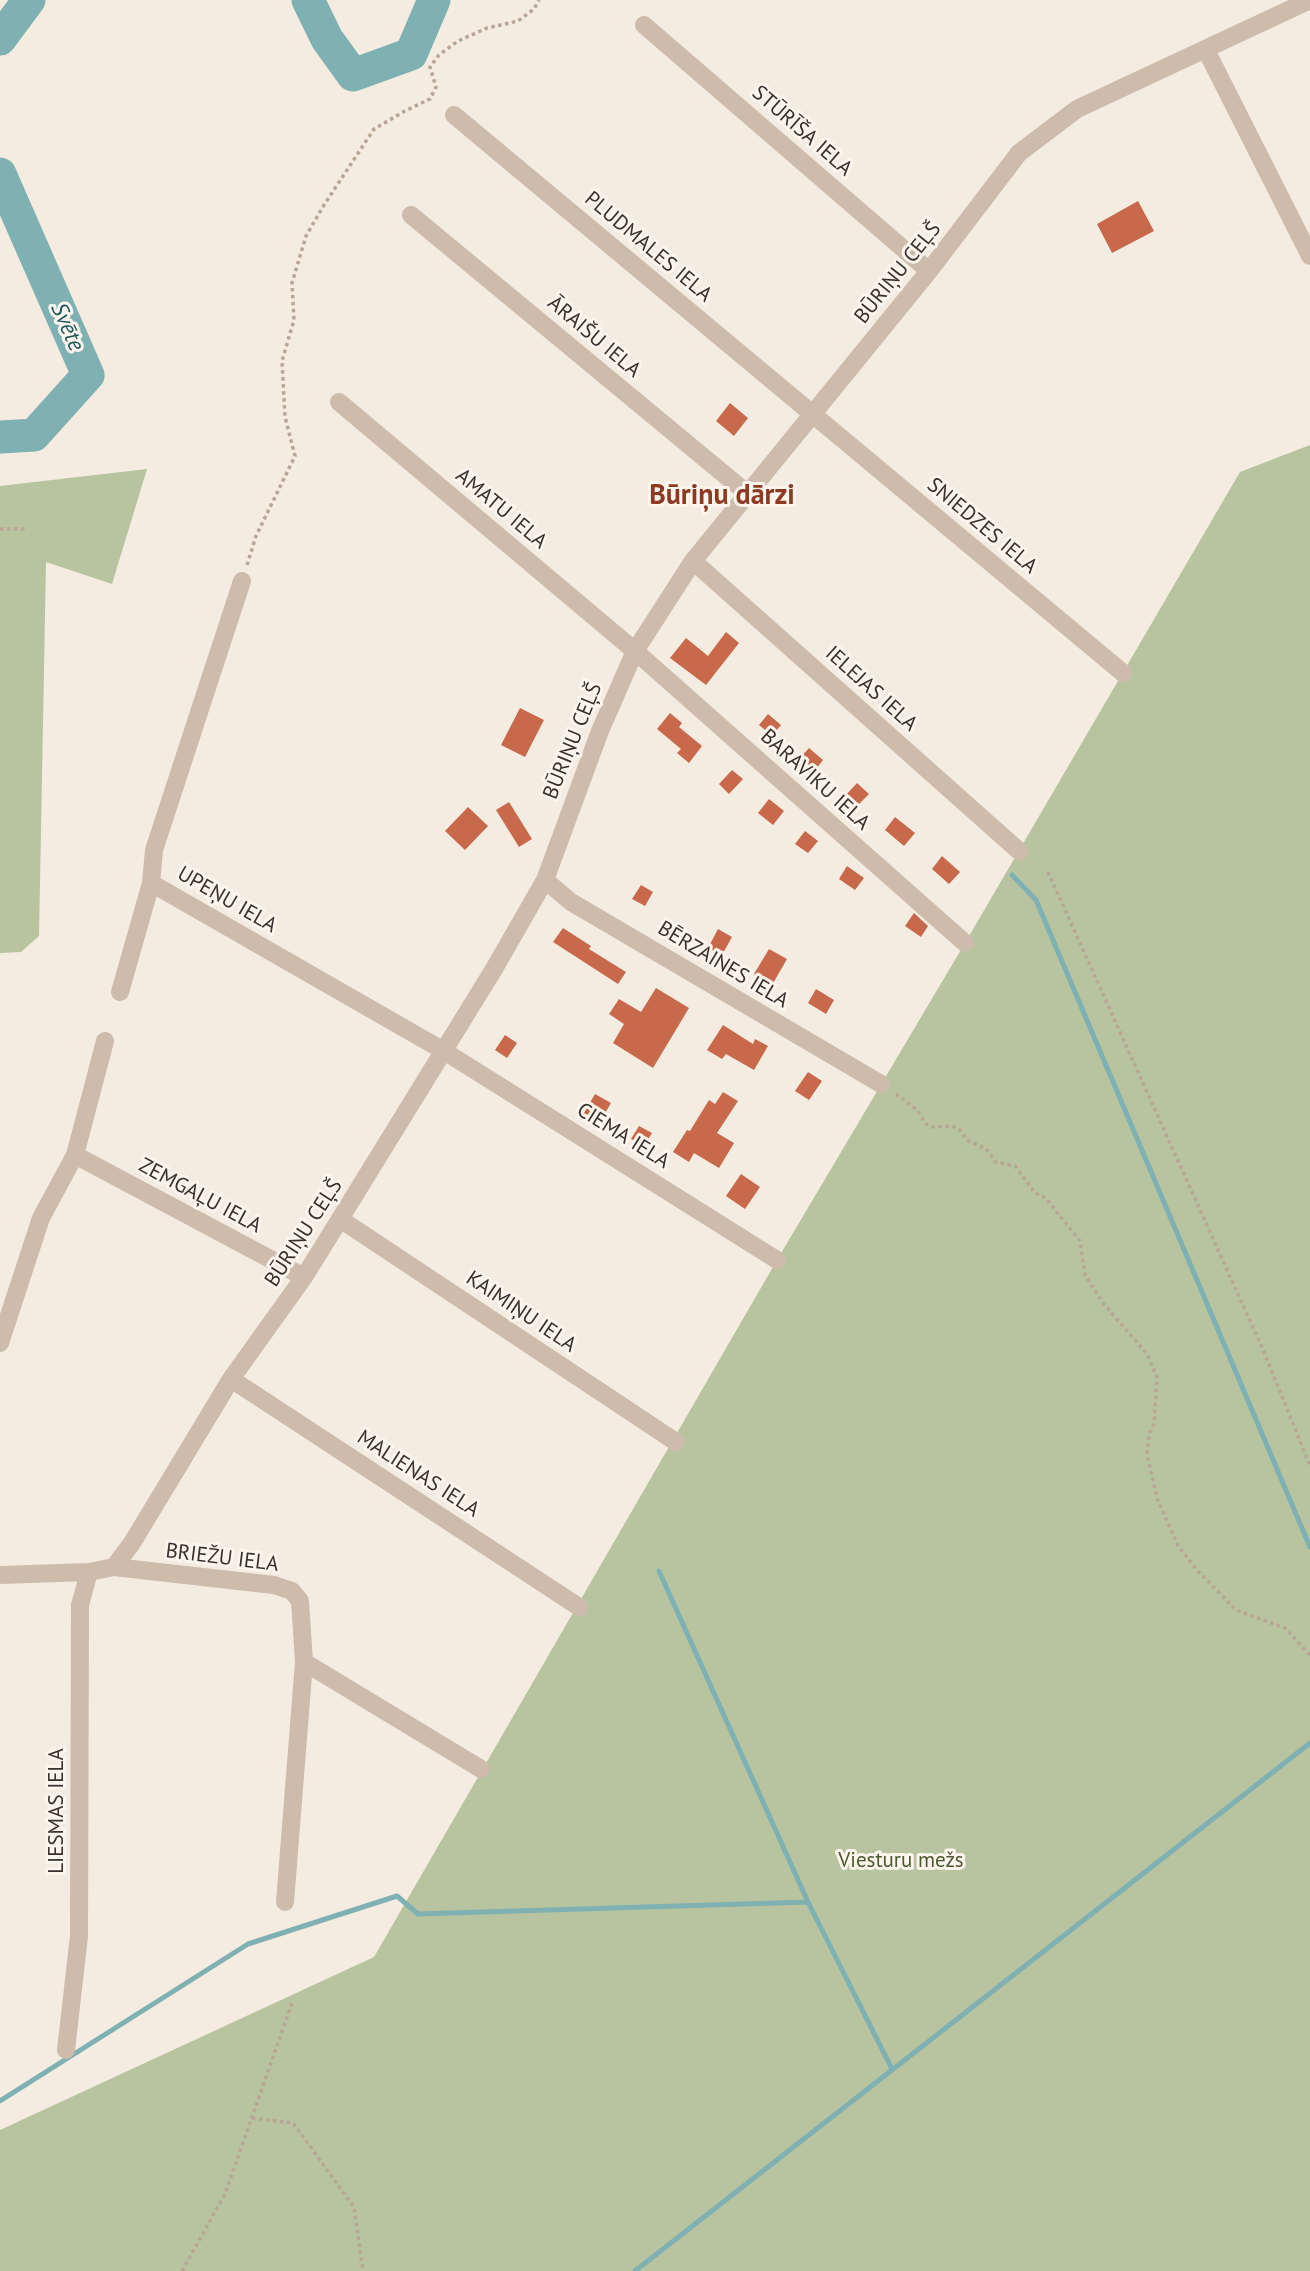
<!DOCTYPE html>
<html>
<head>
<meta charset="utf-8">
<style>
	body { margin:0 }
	canvas { display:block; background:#f4ebe1 }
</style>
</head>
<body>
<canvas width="1310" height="2271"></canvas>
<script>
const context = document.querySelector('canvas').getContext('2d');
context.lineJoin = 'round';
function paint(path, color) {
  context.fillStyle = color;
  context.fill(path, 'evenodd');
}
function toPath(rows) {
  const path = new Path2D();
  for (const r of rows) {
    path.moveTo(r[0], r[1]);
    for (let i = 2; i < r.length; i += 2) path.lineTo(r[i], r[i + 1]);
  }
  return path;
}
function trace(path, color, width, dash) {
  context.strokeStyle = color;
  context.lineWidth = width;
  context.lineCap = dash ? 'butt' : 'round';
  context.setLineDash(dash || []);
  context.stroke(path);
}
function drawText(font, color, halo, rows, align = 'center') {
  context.font = font + ' "PT Sans",sans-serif';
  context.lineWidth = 6;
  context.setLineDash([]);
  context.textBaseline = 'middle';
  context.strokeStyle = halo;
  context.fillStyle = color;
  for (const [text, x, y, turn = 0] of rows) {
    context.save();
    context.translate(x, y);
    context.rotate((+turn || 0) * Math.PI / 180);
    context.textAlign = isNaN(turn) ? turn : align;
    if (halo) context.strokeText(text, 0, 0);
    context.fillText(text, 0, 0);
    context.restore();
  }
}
paint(toPath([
	[1310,445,1310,2271,0,2271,0,2130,374,1957,777,1260,965,943,1240,472],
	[147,469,112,584,46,562,39,936,21,952,0,953,0,486]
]), '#b8c4a0');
paint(toPath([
	[418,0,446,0,434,33,414,21]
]), '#7fb0b2');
trace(toPath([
	[1012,875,1036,900,1310,1547],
	[659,1571,808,1902,892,2069],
	[0,2101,248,1944,397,1896,418,1914,808,1902],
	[635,2271,1310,1743]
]), '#7fb0b2', 5);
trace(toPath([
	[308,0,327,39,353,75,411,54,434,0],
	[0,39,29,0],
	[0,174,88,375,34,435,0,437]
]), '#7fb0b2', 33);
paint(toPath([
	[1138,201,1154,231,1112,253,1097,224],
	[730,403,748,418,734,436,716,421],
	[726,632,739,643,706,685,670,658,686,638,708,656],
	[520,708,544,720,525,757,501,745],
	[670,713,682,723,679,727,702,746,689,763,677,753,681,749,657,729],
	[768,714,781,725,772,736,759,725],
	[809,748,823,760,813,773,798,760],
	[732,770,743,779,729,794,719,784],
	[857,783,869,794,856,807,844,797],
	[769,799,784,811,773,825,758,813],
	[509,802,532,839,519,847,496,810],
	[468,807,488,826,465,850,445,831],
	[895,817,915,833,904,846,885,830],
	[805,831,818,841,808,853,795,844],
	[942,856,960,872,949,884,932,869],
	[847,866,864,878,855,890,839,879],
	[641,885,653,892,645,906,632,899],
	[914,913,928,926,921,937,905,926],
	[563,928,591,946,589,949,626,972,618,984,553,942],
	[718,929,732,937,722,955,708,948],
	[769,949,787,959,772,985,754,974],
	[656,988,689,1008,653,1068,613,1043,624,1024,609,1014,619,999,641,1012],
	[816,989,834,1000,826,1014,808,1003],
	[723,1025,753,1044,755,1039,768,1046,754,1070,726,1054,722,1059,707,1050],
	[505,1035,517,1043,507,1058,495,1050],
	[808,1072,822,1081,809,1100,795,1091],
	[723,1092,738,1101,717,1133,734,1143,719,1168,694,1153,689,1162,673,1152,687,1130,690,1131,709,1100,715,1104],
	[595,1094,611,1103,600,1122,584,1113],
	[639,1126,652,1133,644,1146,631,1139],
	[741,1174,760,1187,745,1209,726,1196]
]), '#c8694b');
trace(toPath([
	[0,529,27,529],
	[247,565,256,536,295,456,285,417,282,361,294,320,292,283,306,236,324,205,374,129,405,111,430,99,436,87,430,67,439,55,458,41,487,28,518,21,534,9,539,0],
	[1048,872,1264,1352,1310,1466],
	[896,1094,917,1110,926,1124,933,1127,952,1126,960,1130,967,1140,986,1149,996,1162,1015,1166,1035,1193,1046,1198,1080,1241,1085,1275,1103,1303,1147,1354,1157,1377,1154,1424,1149,1434,1147,1454,1157,1498,1178,1546,1197,1570,1236,1610,1285,1628,1310,1655],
	[252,2118,293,2123,354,2207,363,2271],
	[182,2271,225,2194,293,2000]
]), '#b9a596', 3.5, [3.5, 3.5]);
trace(toPath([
	[644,25,929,271],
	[1206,50,1310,256],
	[454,115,1123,673],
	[411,215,748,494],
	[339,402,635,651,965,943],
	[693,561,1019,851],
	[242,581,154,850,151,883,444,1051,777,1260],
	[545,880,571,902,881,1084],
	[120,992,151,883],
	[75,1155,304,1277],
	[340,1219,676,1442],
	[0,1343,41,1218,75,1155,105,1041],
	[231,1379,579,1607],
	[114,1567,274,1585,292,1591,300,1601,304,1662,285,1902],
	[0,1575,89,1572,114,1567,132,1543,231,1379,304,1277,340,1219,494,969,545,880,600,731,635,651,693,561,929,271,1019,153,1077,109,1310,0],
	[304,1662,481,1769],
	[66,2050,79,1936,80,1605,89,1572]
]), '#cdbbac', 18);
drawText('21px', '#3b302b', '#fbf5ee', [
	["STŪRĪŠA IELA",802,131,41],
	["PLUDMALES IELA",648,247,40],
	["BŪRIŅU CEĻŠ",898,273,-51],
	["ĀRAIŠU IELA",594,337,40],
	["AMATU IELA",501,509,40],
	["SNIEDZES IELA",982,526,40],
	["IELEJAS IELA",871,689,42],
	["BŪRIŅU CEĻŠ",573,741,-68],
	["BARAVIKU IELA",815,780,42],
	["UPEŅU IELA",227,900,30],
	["BĒRZAINES IELA",723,965,31],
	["CIEMA IELA",623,1136,32],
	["ZEMGAĻU IELA",200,1196,28],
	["BŪRIŅU CEĻŠ",304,1233,-57],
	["KAIMIŅU IELA",521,1312,34],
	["MALIENAS IELA",418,1474,33],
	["BRIEŽU IELA",222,1558,7],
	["LIESMAS IELA",57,1811,-90]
]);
drawText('21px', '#4a5a2e', '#fbf5ee', [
	["Viesturu mežs",901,1861]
]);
drawText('italic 23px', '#1f5a5e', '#fbf5ee', [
	["Svēte",67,327,66]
]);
drawText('bold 28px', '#8c3b22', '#fbf5ee', [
	["Būriņu dārzi",722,496]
]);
</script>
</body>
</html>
